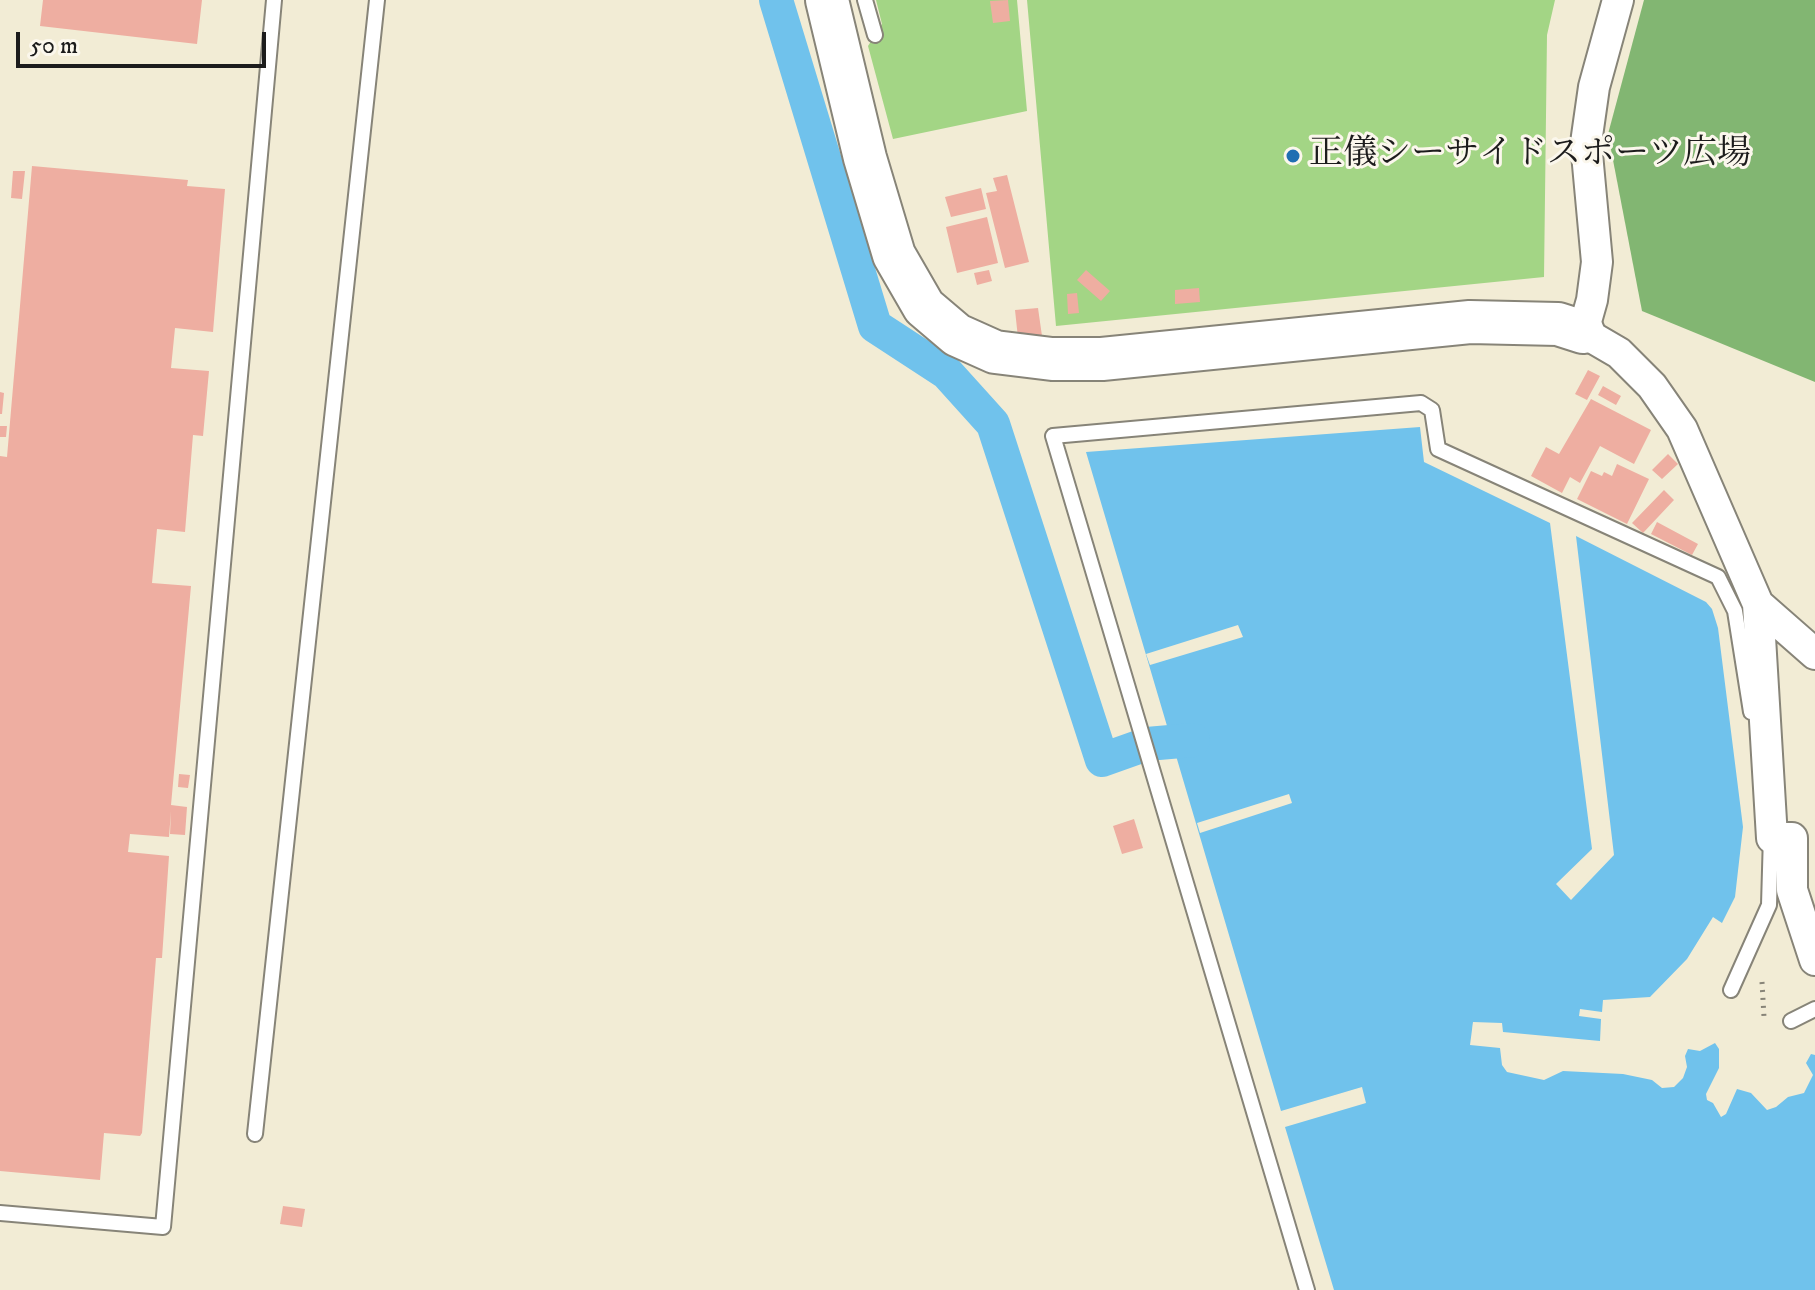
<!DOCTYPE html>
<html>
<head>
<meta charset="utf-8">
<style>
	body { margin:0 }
	#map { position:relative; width:1815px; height:1290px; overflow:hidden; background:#f2ecd5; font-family:"IM FELL DW Pica",serif }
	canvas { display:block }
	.scale { position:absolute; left:16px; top:32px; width:250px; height:36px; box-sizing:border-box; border:4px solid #1c1c1c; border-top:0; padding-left:10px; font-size:24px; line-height:28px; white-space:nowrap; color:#1c1c1c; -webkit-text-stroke:6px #fbf7ec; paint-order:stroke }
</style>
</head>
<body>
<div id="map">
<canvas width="1815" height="1290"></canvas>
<div class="scale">50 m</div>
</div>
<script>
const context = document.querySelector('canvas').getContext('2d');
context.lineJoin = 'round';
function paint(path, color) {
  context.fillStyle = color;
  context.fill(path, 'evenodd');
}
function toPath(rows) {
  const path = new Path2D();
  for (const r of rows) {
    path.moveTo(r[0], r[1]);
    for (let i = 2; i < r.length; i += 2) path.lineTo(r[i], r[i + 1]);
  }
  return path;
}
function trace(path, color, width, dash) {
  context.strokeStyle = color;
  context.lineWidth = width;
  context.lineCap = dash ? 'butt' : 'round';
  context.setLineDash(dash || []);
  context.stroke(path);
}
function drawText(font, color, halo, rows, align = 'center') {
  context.font = font + ' "IM FELL DW Pica","Noto Serif JP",serif';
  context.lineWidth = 6;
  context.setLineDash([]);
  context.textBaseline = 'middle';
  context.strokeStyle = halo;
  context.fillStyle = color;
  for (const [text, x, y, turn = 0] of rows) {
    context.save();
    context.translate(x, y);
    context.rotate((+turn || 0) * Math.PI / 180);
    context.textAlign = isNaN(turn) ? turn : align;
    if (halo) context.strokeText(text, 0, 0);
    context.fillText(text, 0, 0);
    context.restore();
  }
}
paint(toPath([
	[876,0,1017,0,1027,111,893,139,868,46,882,24],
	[1027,0,1555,0,1547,35,1544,277,1056,326]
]), '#a3d585');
paint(toPath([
	[1644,0,1815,0,1815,382,1642,311,1608,134]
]), '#82b672');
paint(toPath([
	[1420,427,1424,462,1550,523,1592,849,1556,884,1571,900,1614,855,1576,536,1706,602,1712,609,1718,628,1743,827,1735,897,1722,923,1713,917,1687,959,1650,997,1603,1000,1602,1012,1580,1009,1579,1016,1601,1019,1600,1041,1503,1032,1502,1023,1473,1022,1470,1045,1500,1048,1502,1065,1507,1072,1544,1080,1563,1071,1623,1074,1652,1080,1662,1088,1674,1087,1683,1078,1687,1067,1685,1056,1688,1049,1700,1051,1715,1043,1719,1049,1719,1068,1706,1094,1707,1100,1713,1103,1721,1117,1726,1114,1737,1089,1751,1093,1767,1110,1776,1107,1788,1097,1804,1093,1813,1075,1806,1063,1811,1054,1815,1055,1815,1290,1334,1290,1285,1127,1366,1103,1362,1087,1281,1111,1174,749,1167,750,1163,738,1170,736,1086,452]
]), '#70c2ec');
paint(toPath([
	[1553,525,1596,849,1561,884,1571,894,1609,854,1572,534,1610,855,1570,896,1559,885,1595,849],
	[1238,625,1243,637,1150,665,1146,654],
	[1289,794,1292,803,1200,833,1197,823],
	[1473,1023,1501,1025,1502,1034,1604,1042,1600,1045,1503,1036,1498,1027,1476,1026,1475,1042,1504,1047,1472,1044],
	[1361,1088,1365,1102,1286,1126,1285,1123,1361,1100,1359,1092,1282,1115,1281,1112]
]), '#f2ecd5');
trace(toPath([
	[776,0,875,326,947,373,993,424,1102,760,1147,744,1193,740]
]), '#70c2ec', 34);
paint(toPath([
	[43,0,202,0,197,44,40,26],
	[1008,0,1010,21,993,23,990,1],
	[32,166,188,180,187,186,225,189,213,332,175,328,171,368,209,371,203,436,193,435,185,532,157,529,152,583,191,586,171,805,187,807,185,835,170,834,171,811,169,837,130,834,128,852,169,856,162,958,156,958,142,1133,140,1136,104,1133,100,1180,0,1171,0,456,7,457],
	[13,171,25,171,22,199,11,198],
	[1007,175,1029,262,1005,268,986,193,997,191,993,178],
	[981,188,986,209,951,217,945,197],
	[987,217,998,263,957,273,946,227],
	[989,270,992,281,977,285,974,273],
	[1086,270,1110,291,1101,301,1077,280],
	[1199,288,1200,302,1175,304,1175,290],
	[1077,293,1079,313,1068,314,1067,294],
	[1038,308,1042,336,1018,338,1015,310],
	[1588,370,1600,376,1587,400,1575,394],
	[1603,386,1621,396,1616,405,1598,395],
	[0,392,4,393,2,414,0,414],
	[1591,399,1651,430,1634,464,1600,446,1580,483,1570,477,1562,493,1531,476,1546,447,1559,454],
	[0,426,7,426,6,437,0,437],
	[1668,454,1678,464,1662,479,1652,470],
	[1617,464,1649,479,1627,524,1577,499,1591,471,1602,476,1604,472,1612,476],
	[1664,490,1674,500,1643,533,1632,523],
	[1657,522,1698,544,1692,555,1651,534],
	[179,774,190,775,188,788,178,787],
	[1134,819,1143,848,1122,854,1113,826],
	[283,1206,305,1209,302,1227,280,1224]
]), '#eeaea1');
const lane = toPath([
	[865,0,875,35],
	[1731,990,1769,905,1771,835],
	[1791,1021,1815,1009],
	[255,1134,377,0],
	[0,1213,163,1227,274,0],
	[1307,1290,1053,436,1421,403,1432,410,1438,449,1718,577,1735,611,1751,712]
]);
const street = toPath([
	[1618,0,1594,87,1586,143,1597,262,1592,300,1583,332,1619,353,1652,386,1682,429,1758,604,1772,838,1792,838,1792,890,1815,960],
	[1758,604,1815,654]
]);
const secondary = toPath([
	[827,0,865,158,894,255,924,307,957,335,995,352,1052,359,1102,359,1470,322,1558,324,1583,332]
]);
trace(lane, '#878478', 18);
trace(street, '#878478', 34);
trace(secondary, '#878478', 46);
trace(toPath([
	[1762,982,1764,1017]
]), '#878478', 5, [2, 6]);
trace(lane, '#fff', 14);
trace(street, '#fff', 30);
trace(secondary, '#fff', 42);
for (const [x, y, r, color] of [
	[1293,156,8,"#1f6fb2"]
]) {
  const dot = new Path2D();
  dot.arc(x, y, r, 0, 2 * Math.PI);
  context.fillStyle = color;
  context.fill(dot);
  trace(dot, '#fbf7ec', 3);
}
drawText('34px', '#1c1c1c', '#fbf7ec', [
	["正儀シーサイドスポーツ広場",1309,156]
], 'left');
</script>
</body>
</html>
